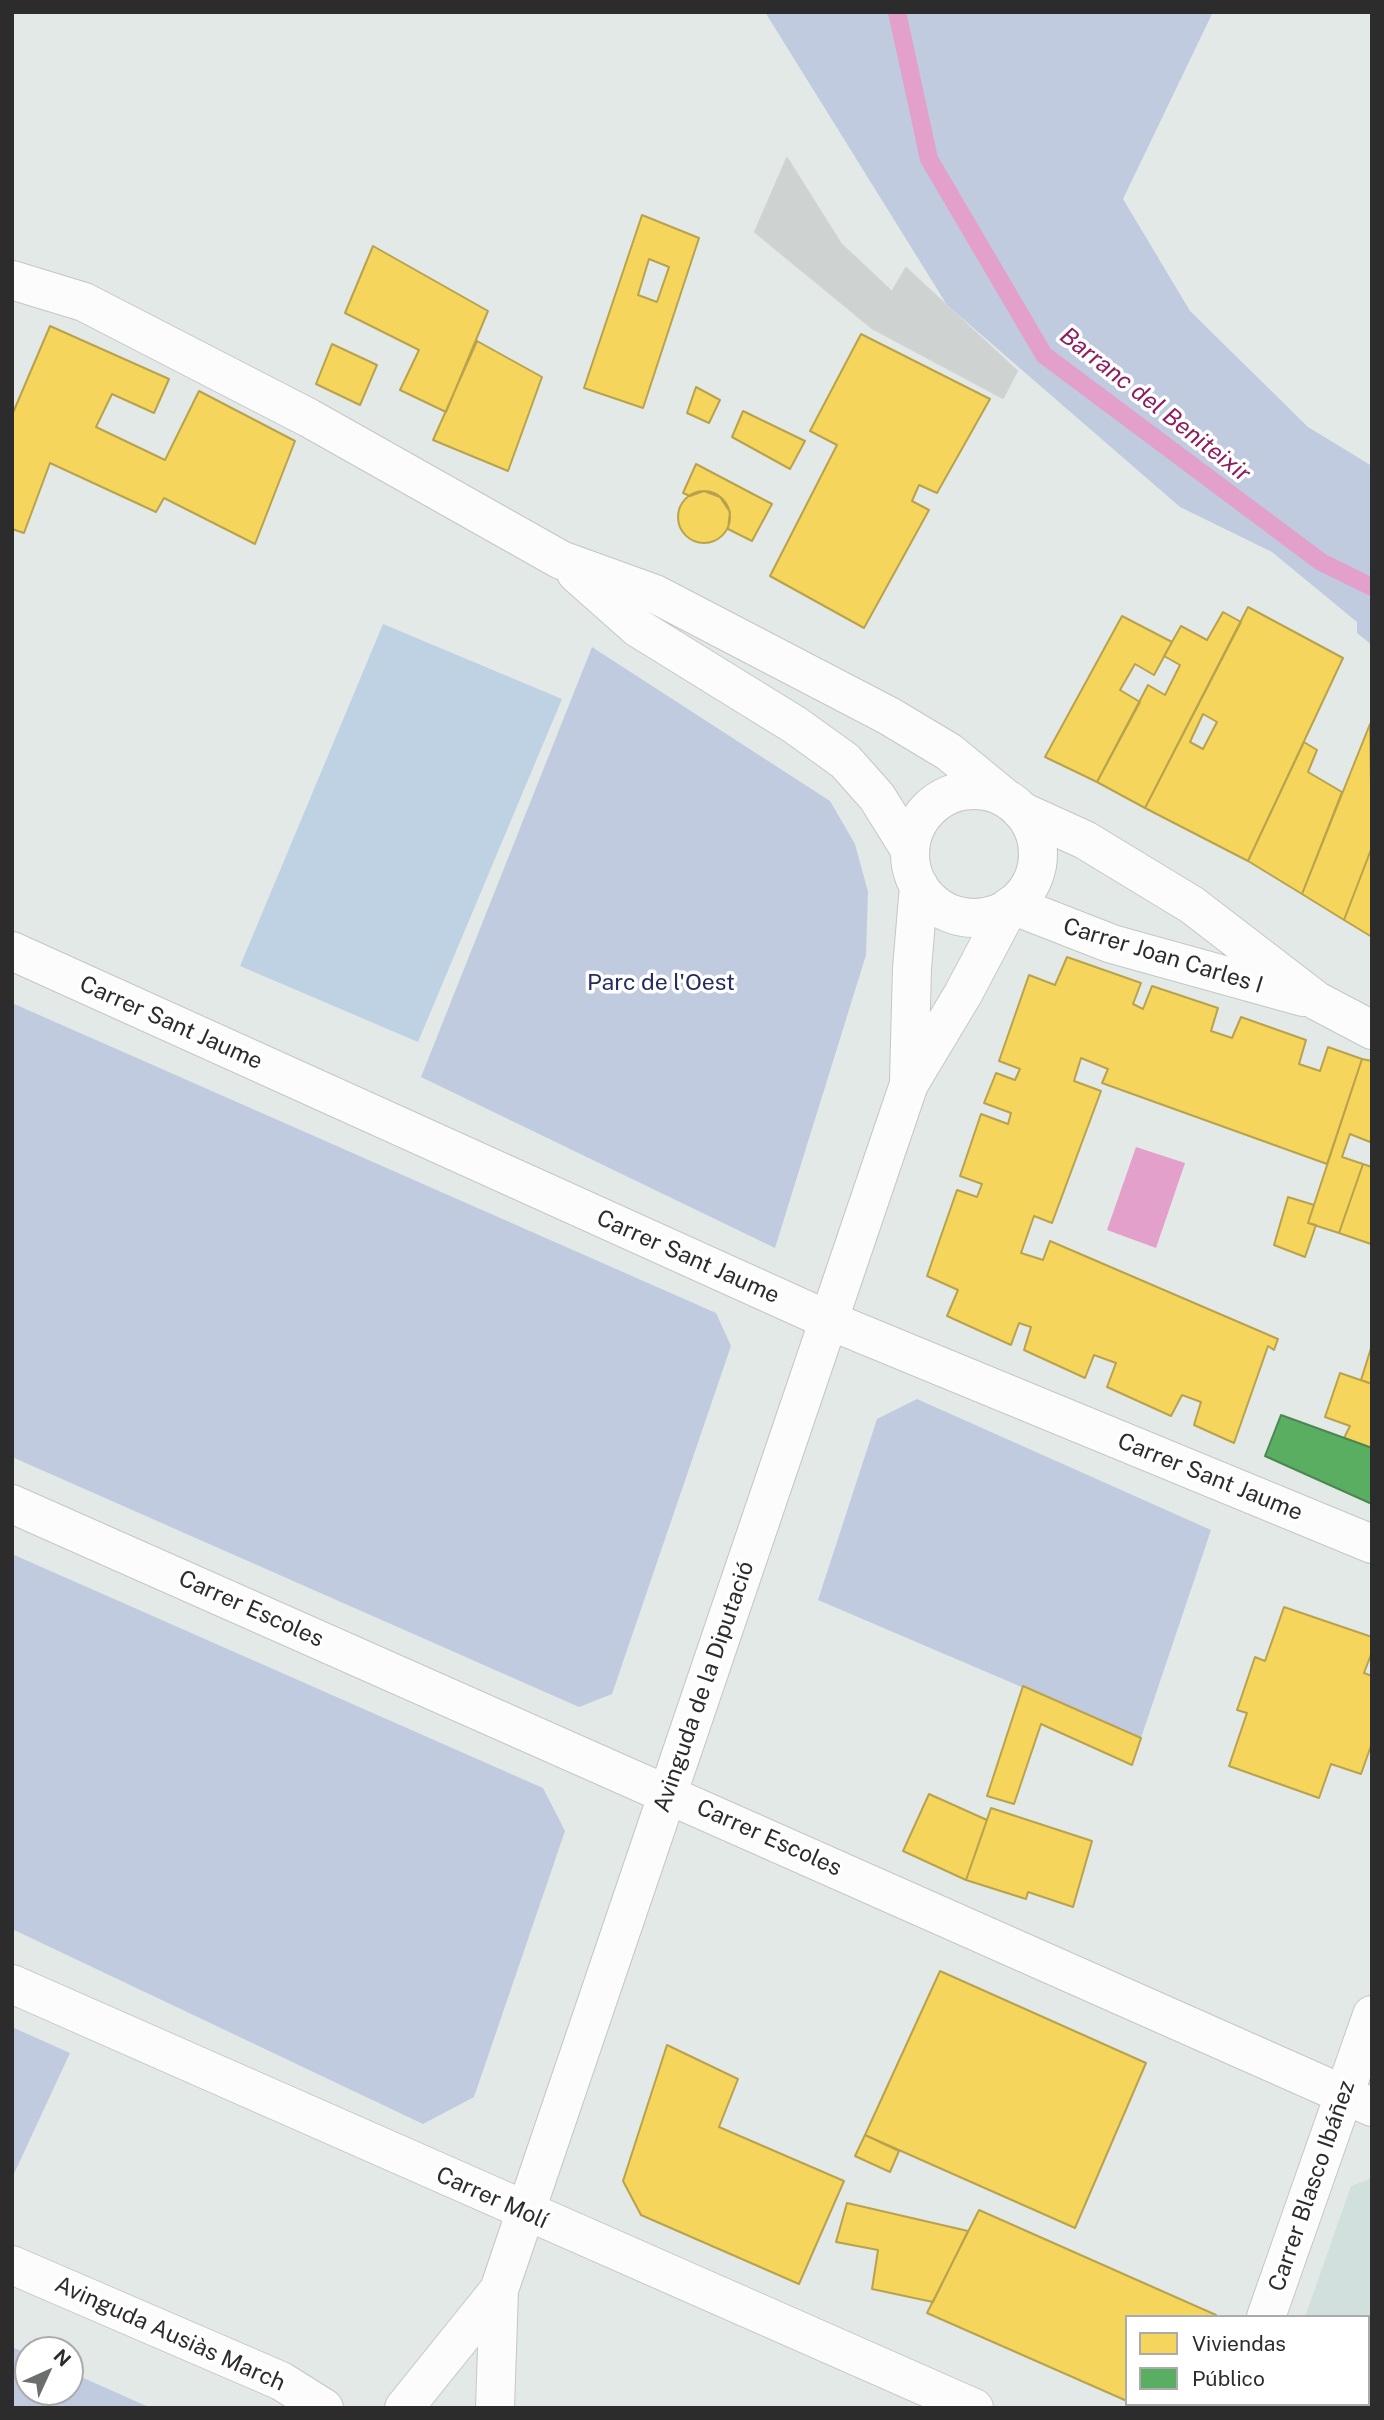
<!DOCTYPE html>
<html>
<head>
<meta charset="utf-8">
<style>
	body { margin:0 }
	#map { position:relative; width:1384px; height:2420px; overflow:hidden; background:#e3e9e7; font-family:"Public Sans",sans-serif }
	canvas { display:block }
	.frame { position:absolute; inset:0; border:14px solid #2c2c2c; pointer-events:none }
	.legend { position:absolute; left:1125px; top:2315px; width:245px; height:91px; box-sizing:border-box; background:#fff; border:2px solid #ababab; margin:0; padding:9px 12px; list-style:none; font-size:21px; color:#2c2c2c }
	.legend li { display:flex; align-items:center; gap:14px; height:35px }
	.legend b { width:35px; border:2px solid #ababab }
	.north { position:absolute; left:14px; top:2336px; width:70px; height:70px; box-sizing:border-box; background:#fff; border:2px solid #ababab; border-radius:50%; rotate:45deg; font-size:19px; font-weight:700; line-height:28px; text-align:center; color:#2c2c2c }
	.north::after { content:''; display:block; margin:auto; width:24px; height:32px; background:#6c6e6d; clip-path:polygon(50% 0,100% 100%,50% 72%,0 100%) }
</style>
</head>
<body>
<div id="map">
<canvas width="1384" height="2420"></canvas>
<div class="frame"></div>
<ul class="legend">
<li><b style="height:19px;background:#f6d55c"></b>Viviendas</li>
<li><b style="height:19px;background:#5aae61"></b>Público</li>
</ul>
<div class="north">N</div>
</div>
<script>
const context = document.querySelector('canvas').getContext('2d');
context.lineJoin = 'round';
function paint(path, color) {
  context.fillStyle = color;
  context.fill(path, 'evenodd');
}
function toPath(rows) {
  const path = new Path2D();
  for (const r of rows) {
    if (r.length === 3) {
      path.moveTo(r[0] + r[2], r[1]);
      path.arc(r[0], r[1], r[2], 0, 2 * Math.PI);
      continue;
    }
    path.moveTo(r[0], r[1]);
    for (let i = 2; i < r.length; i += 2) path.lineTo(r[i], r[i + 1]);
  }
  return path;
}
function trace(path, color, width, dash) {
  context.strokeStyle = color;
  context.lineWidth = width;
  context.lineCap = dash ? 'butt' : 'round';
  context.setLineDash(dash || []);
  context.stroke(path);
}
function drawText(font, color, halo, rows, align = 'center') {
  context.font = font + ' "Public Sans",sans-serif';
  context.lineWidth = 7;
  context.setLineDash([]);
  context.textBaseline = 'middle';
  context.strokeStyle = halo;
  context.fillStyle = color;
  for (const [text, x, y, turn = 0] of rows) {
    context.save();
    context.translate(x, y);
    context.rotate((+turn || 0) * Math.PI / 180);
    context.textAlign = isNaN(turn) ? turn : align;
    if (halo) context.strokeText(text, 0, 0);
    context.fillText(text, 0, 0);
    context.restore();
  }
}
paint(toPath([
	[1372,2178,1372,2408,1273,2408,1274,2404,1368,2404,1368,2317,1305,2317,1351,2186]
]), '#d1e0dd');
paint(toPath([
	[765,12,1213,12,1123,199,1190,311,1308,427,1372,466,1372,645,1357,633,1357,622,1272,552,1180,507,947,305],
	[592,647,830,801,855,844,868,892,866,955,775,1248,421,1077],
	[12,1003,716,1313,731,1346,612,1694,579,1707,12,1457],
	[917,1399,1211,1530,1141,1738,818,1600,877,1419],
	[12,1554,543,1788,565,1831,474,2097,423,2124,12,1929],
	[12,2027,70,2053,12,2178],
	[12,2347,28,2354,28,2392,70,2392,70,2372,151,2408,12,2408]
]), '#c0cbe0');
paint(toPath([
	[383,624,562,699,418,1042,240,966]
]), '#bed2e4');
paint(toPath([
	[1136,1147,1185,1163,1156,1248,1107,1230]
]), '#e2a0cb');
const homes = toPath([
	[642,215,699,238,643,408,584,388,642,215],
	[649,259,669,267,657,302,638,295,649,259],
	[373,246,488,311,446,412,400,390,419,350,345,313,373,246],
	[50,326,169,379,154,413,112,394,96,427,165,460,199,391,295,441,255,544,164,498,156,512,50,463,24,533,12,529,12,415,50,326],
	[861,334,990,399,937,493,919,485,912,501,929,510,864,628,770,576,837,445,810,431,861,334],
	[477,341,542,377,508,471,433,440,477,341],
	[332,344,377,365,360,405,316,384,332,344],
	[696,387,720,400,709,423,687,413,696,387],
	[743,411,805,441,790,469,732,437,743,411],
	[696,464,772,504,752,541,728,529,730,512,720,497,704,491,690,496,683,493,696,464],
	[704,517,26],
	[1248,607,1343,658,1248,861,1145,808,1248,607],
	[1203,714,1217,722,1203,749,1190,742,1203,714],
	[1223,612,1241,622,1145,808,1097,782,1148,685,1165,695,1180,665,1164,656,1181,626,1207,640,1223,612],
	[1122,616,1172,642,1154,675,1135,664,1120,690,1140,702,1097,782,1045,757,1122,616],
	[1370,724,1372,847,1344,920,1302,894,1370,724],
	[1304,742,1317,750,1308,772,1342,792,1302,894,1248,861,1304,742],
	[1372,847,1372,937,1344,920,1372,847],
	[1067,957,1141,983,1133,1004,1143,1009,1152,986,1218,1008,1211,1031,1232,1038,1241,1017,1306,1040,1299,1064,1320,1071,1328,1047,1362,1059,1327,1164,1102,1083,1108,1069,1081,1058,1074,1081,1101,1091,1052,1223,1034,1216,1021,1253,1043,1260,1050,1241,1278,1339,1274,1350,1268,1346,1234,1443,1194,1425,1201,1402,1182,1395,1171,1416,1107,1387,1116,1363,1094,1355,1085,1378,1024,1350,1031,1327,1019,1323,1011,1345,947,1316,958,1290,927,1276,957,1190,977,1197,982,1184,960,1176,981,1114,1008,1124,1011,1113,984,1103,996,1073,1015,1080,1020,1069,999,1061,1029,975,1055,985,1067,957],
	[1362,1059,1372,1061,1372,1136,1370,1142,1350,1134,1342,1157,1363,1164,1339,1233,1308,1223,1362,1059],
	[1363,1164,1372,1167,1371,1244,1339,1233,1363,1164],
	[1288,1197,1314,1205,1308,1223,1316,1225,1305,1257,1274,1245,1288,1197],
	[1372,1345,1372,1384,1361,1380,1372,1345],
	[1340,1373,1372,1384,1372,1448,1344,1438,1350,1426,1325,1417,1340,1373],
	[1284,1607,1372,1637,1372,1652,1364,1673,1372,1676,1372,1743,1361,1774,1331,1764,1319,1798,1229,1766,1247,1713,1237,1710,1255,1657,1265,1661,1284,1607],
	[1023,1686,1141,1738,1132,1765,1041,1724,1014,1804,987,1796,1023,1686],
	[929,1794,987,1820,966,1880,903,1851,929,1794],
	[991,1808,1092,1841,1073,1907,1028,1892,1026,1899,966,1880,991,1808],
	[940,1971,1146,2063,1075,2228,865,2135,940,1971],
	[667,2045,738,2079,719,2127,844,2181,799,2284,641,2215,623,2181,667,2045],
	[865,2135,899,2151,890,2172,855,2156,865,2135],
	[847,2203,968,2231,933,2302,872,2289,878,2250,836,2242,847,2203],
	[979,2210,1216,2315,1215,2317,1127,2317,1127,2401,927,2313,979,2210],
	[1134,2404,1181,2404,1180,2408,1142,2408,1134,2404]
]);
paint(homes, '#f6d55c');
trace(homes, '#b9a24e', 2);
const public = toPath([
	[1281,1415,1372,1448,1372,1504,1265,1456,1281,1415]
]);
paint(public, '#5aae61');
trace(public, '#4c8751', 2);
trace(toPath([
	[897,12,929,159,1044,355,1321,562,1372,587]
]), '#e2a0cb', 18);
const building = toPath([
	[787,158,841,244,892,292,906,268,1017,371,1003,398,872,328,755,232,787,158]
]);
paint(building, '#ced2d1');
trace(building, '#cfd4d2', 2);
const street = toPath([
	[1021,811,1085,840,1192,905,1317,1001,1372,1030],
	[1012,905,1112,944,1303,997],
	[12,951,828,1320,1372,1544],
	[12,1504,1372,2107],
	[12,1984,974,2408],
	[12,2265,281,2381,324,2408],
	[1266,2317,1372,2015],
	[1235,2408,1236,2404]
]);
const secondary = toPath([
	[12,280,84,302,309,418,561,560,655,594,889,716,949,752,1005,798],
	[576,573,638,628,795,725,845,761,877,797,910,850],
	[974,854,64],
	[909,1080,912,968,919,886],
	[404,2408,499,2290],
	[495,2408,499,2290,909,1084,963,994,1009,907]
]);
trace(street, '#c5c6c5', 40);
trace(secondary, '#c5c6c5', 40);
trace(street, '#fbfcfb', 38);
trace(secondary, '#fbfcfb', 38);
drawText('23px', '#2c2c2c', '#fff', [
	["Carrer Joan Carles I",1163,956,17],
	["Carrer Sant Jaume",171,1023,24],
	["Carrer Sant Jaume",688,1257,24],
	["Carrer Sant Jaume",1210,1477,22],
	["Carrer Escoles",251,1609,24],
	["Avinguda de la Diputació",704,1687,-71],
	["Carrer Escoles",769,1838,24],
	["Carrer Blasco Ibáñez",1312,2186,-71],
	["Carrer Molí",492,2198,24],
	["Avinguda Ausiàs March",170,2334,24]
]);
drawText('23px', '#242b61', '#fff', [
	["Parc de l'Oest",661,983]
]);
drawText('italic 24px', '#8e1e5e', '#fff', [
	["Barranc del Beniteixir",1155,405,38]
]);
</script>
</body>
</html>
